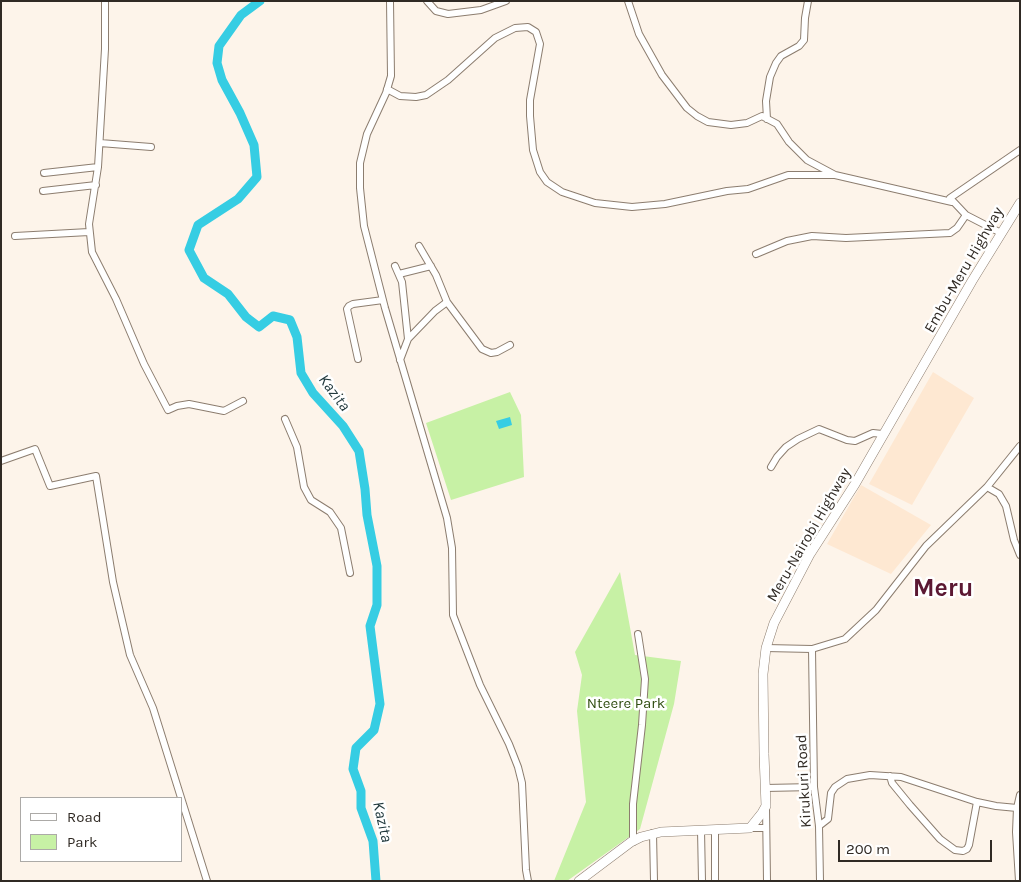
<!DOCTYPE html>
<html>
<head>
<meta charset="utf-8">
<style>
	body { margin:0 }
	#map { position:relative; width:1021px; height:882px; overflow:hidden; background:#fdf4ea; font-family:Karla,sans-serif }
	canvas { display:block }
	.frame { position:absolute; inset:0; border:2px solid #302a24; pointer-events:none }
	.legend { position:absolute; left:20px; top:797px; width:162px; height:65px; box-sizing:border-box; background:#fff; border:1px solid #acaaa7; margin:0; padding:6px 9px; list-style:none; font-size:15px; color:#302a24 }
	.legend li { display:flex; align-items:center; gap:10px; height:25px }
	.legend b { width:25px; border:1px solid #acaaa7 }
	.scale { position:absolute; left:838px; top:840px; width:154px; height:22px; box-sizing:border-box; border:2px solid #302a24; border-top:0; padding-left:6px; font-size:15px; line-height:18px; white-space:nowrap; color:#302a24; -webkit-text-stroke:4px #fff; paint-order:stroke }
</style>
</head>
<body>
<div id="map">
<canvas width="1021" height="882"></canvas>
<div class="frame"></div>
<ul class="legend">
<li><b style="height:6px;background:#fff"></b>Road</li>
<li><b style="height:14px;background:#c7f1a5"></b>Park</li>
</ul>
<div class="scale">200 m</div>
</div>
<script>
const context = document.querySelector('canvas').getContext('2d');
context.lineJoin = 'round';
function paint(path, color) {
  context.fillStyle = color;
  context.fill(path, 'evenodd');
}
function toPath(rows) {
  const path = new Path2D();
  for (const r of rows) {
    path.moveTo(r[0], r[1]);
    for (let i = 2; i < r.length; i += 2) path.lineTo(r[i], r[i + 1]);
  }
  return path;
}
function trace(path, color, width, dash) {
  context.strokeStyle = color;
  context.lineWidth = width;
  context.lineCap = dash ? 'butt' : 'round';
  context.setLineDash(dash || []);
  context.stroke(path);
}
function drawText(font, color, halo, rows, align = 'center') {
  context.font = font + ' Karla,sans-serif';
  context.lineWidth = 5;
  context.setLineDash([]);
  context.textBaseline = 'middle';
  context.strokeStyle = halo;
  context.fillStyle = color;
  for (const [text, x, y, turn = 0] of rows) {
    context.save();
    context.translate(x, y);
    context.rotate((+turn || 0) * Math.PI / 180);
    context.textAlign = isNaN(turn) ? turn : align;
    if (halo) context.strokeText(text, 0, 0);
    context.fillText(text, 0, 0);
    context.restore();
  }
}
paint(toPath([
	[933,372,974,398,912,505,869,484],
	[861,485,931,525,891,574,827,544]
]), '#fee8d2');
paint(toPath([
	[510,392,521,415,524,477,451,500,426,423],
	[620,572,635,655,681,661,674,704,640,829,567,881,554,881,586,802,577,711,582,675,575,652]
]), '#c7f1a5');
paint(toPath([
	[510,417,512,425,499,429,496,421]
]), '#36cde3');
trace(toPath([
	[260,1,241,15,219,46,217,63,222,80,240,113,254,145,257,177,238,199,198,225,189,250,204,278,228,294,246,317,259,327,273,316,290,320,297,337,301,373,313,393,343,426,359,451,365,489,367,515,377,566,377,605,370,626,380,704,374,730,356,748,353,769,361,791,361,808,373,841,376,881]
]), '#36cde3', 9);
const minor = toPath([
	[105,1,105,49,98,167,89,224,92,252,116,299,144,364,168,410,177,406,189,404,224,411,243,401],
	[390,1,391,76,386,93,367,134,360,163,360,188,364,226,385,308,447,518,452,548,453,615,480,685,509,744,518,767,522,783,526,870,528,881],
	[427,1,436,11,448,14,481,10,506,1],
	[628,1,639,34,662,75,687,108,697,116,708,122,731,125,747,123,762,116,777,124,789,142,807,160,835,175,952,202],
	[387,89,400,96,416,97,426,95,448,80,495,38,515,28,528,27,536,32,540,44,530,100,530,116,533,150,540,172,547,182,562,192,595,203,632,207,665,204,727,191,748,189,788,175,835,175],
	[767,119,766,101,770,77,776,63,781,56,799,46,804,40,805,18,808,1],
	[100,143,151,147],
	[44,173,98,167],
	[43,191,96,185],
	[1001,233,966,215,950,198,1020,150],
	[15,236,89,232],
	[756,254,787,241,812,236,846,238,950,233,957,228,966,215],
	[395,266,402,282,408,339],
	[399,274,431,266],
	[447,302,482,349,491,353,497,352,510,345],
	[358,359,347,309,349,306,353,304,383,300],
	[400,360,408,339,435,311,447,302,436,275,419,246],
	[285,419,297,447,304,487,311,500,330,512,341,528,350,573],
	[1,461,35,449,50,486,96,476,113,582,130,655,153,708,207,881],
	[771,467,777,457,786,447,798,439,819,429,847,440,855,441,873,433,882,434],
	[987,487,1020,446],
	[766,648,812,649,845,639,876,610,926,546,987,487,999,494,1006,506,1014,540,1020,555],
	[812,649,814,787,819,826,820,881],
	[890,776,892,783,910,805,940,839,955,850,963,851,967,849,969,845,977,802],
	[765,788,814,787],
	[766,807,767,881],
	[819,826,828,819,831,793,835,787,847,779,870,775,901,777,977,802,996,806,1017,808],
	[750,828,766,828],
	[701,830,702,881],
	[653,833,654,881],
	[633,842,633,804,642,725,645,679,638,634],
	[715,881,715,831],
	[1019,881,1016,832,1017,808,1020,795]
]);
const highway = toPath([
	[579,881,631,842,641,837,661,832,750,828,762,813,766,806,764,754,763,674,766,648,774,623,810,554,855,484,972,281,1020,203]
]);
trace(minor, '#8c7d6f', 8);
trace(highway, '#8c7d6f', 10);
trace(minor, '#fff', 6);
trace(highway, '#fff', 9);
drawText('15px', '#302a24', '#fff', [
	["Embu-Meru Highway",964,270,-60],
	["Meru-Nairobi Highway",809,535,-60],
	["Kirukuri Road",804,781,-93]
]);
drawText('15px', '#304d11', '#fff', [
	["Nteere Park",626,704]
]);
drawText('italic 16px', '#223a3e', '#fff', [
	["Kazita",334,393,53],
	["Kazita",382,822,77]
]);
drawText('bold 25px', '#5b1833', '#fff', [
	["Meru",943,589]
]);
</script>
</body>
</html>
